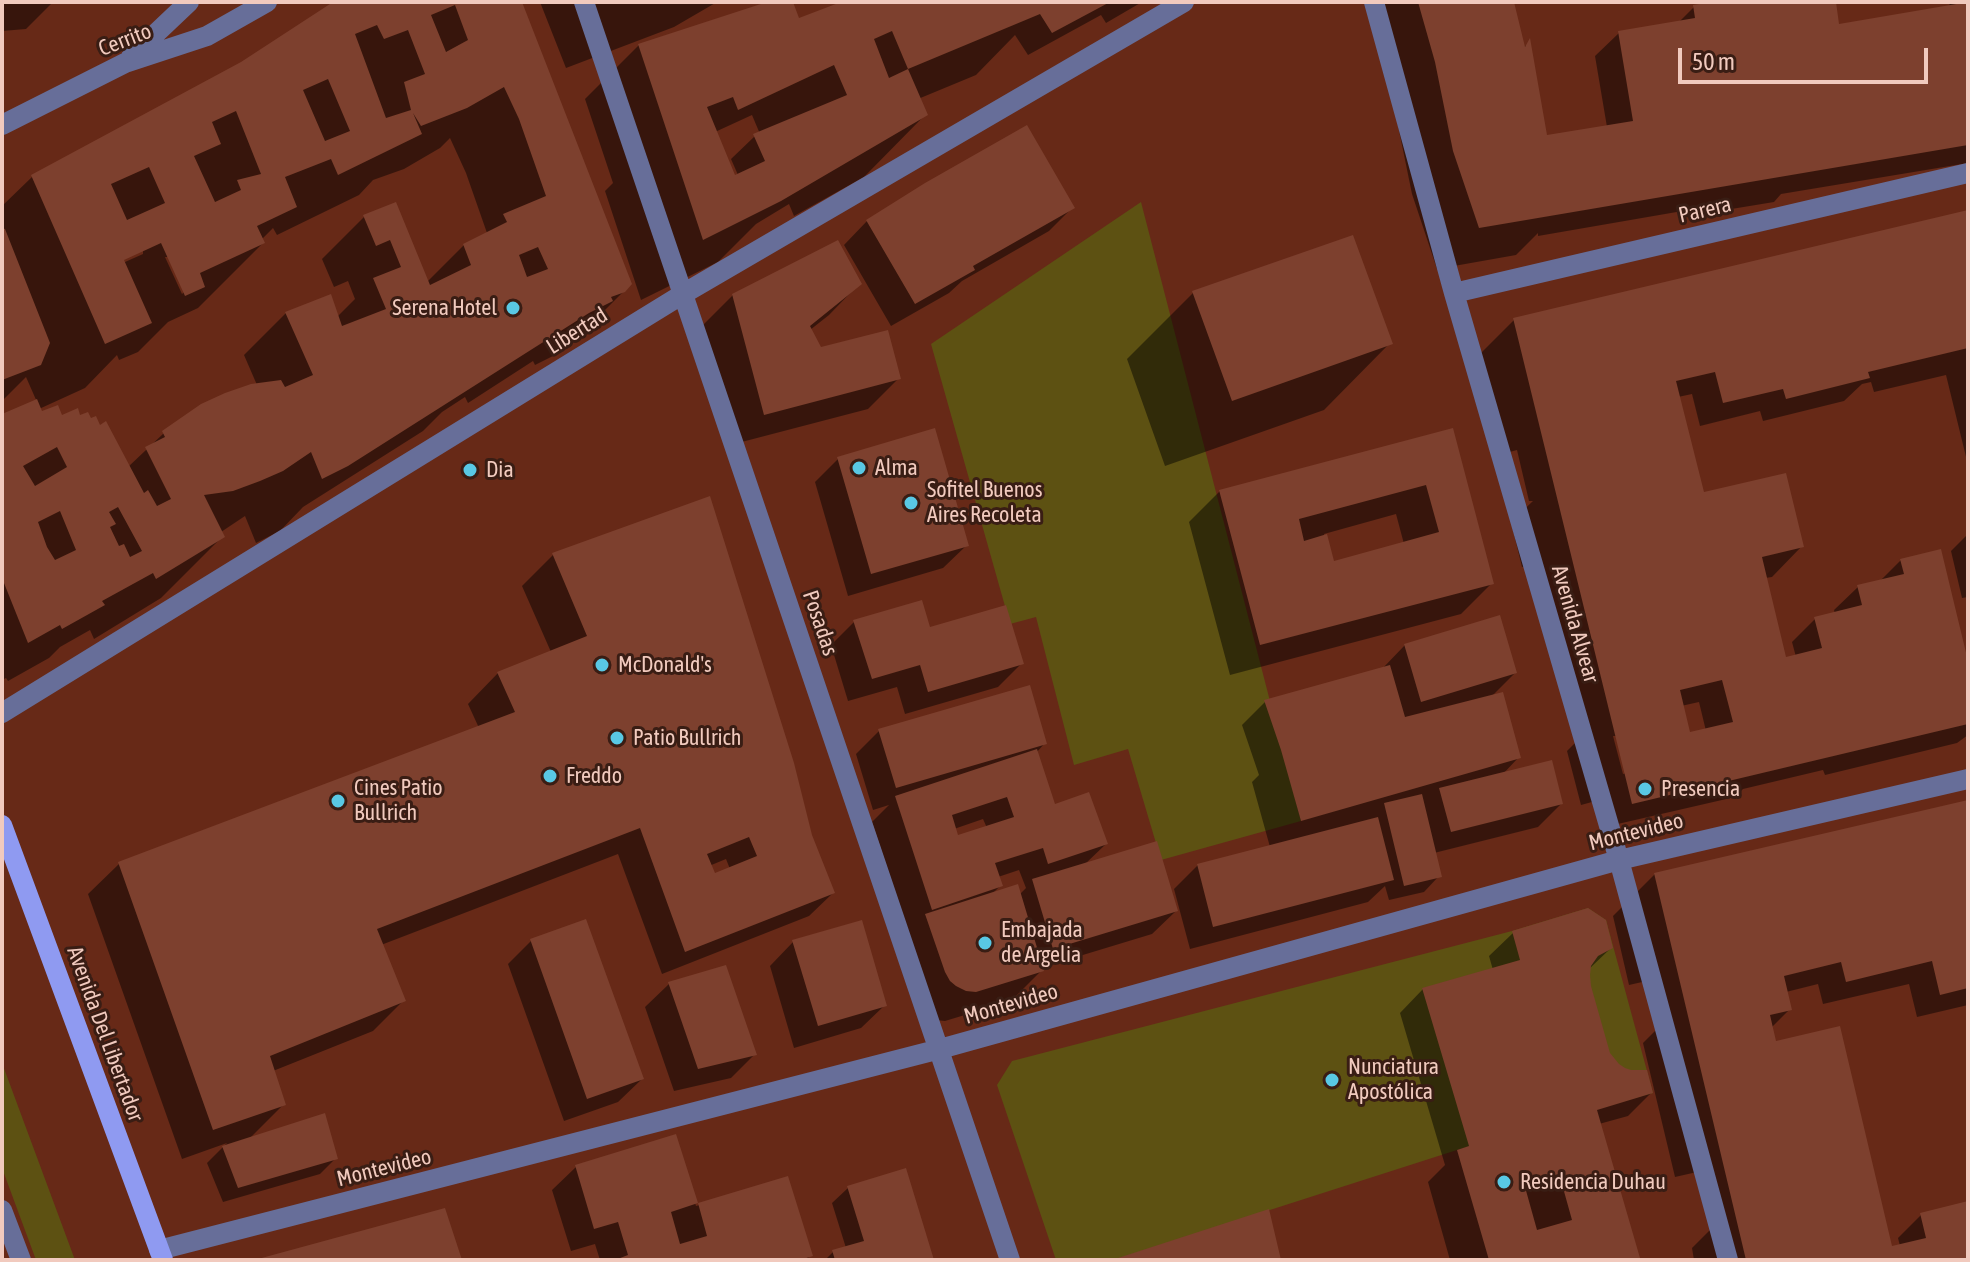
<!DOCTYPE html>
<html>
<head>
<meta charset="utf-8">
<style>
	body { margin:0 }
	#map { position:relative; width:1970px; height:1262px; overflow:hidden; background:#672917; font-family:"Asap Condensed",sans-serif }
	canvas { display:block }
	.frame { position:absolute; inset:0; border:4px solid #f1cabe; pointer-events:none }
	.scale { position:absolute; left:1678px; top:48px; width:250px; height:36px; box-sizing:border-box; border:4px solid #f1cabe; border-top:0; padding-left:10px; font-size:24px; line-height:28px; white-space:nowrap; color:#f1cabe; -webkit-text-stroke:6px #391d14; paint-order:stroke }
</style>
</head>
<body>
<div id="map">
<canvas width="1970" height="1262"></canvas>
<div class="frame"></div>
<div class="scale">50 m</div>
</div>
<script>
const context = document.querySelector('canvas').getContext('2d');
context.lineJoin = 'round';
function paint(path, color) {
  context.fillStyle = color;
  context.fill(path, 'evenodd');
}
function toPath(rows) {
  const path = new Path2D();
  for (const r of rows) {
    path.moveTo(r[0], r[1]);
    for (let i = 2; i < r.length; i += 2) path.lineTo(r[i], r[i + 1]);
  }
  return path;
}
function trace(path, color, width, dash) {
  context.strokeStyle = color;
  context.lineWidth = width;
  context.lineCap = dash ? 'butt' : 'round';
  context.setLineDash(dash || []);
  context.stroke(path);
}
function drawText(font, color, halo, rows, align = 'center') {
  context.font = font + ' "Asap Condensed",sans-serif';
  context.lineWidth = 6;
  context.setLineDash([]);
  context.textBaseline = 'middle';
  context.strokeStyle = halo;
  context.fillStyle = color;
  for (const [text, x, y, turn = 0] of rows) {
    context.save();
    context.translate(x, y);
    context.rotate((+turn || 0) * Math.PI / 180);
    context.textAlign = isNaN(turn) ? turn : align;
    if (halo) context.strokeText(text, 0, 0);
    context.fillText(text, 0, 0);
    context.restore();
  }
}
paint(toPath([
	[1141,202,1301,821,1161,860,1128,749,1074,765,1036,617,1010,624,931,344],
	[1588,908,1606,920,1653,1093,1457,1150,1114,1260,1056,1260,997,1085,1012,1061,1512,931],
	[2,1063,75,1260,36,1260,2,1168]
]), '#5d5112');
paint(toPath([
	[2,2,53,2,26,29,2,31],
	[337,2,520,2,627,288,573,342,564,347,557,354,535,365,533,361,468,403,465,397,442,412,423,431,303,507,280,531,256,543,245,516,221,532,223,536,161,598,94,639,90,630,60,647,49,658,8,681,6,678,2,680,2,416,37,402,26,377,2,401,2,206,32,177,242,63],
	[450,138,466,173,487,233,464,245,427,282,395,205,364,217,322,259,334,287,348,281,355,299,337,317,286,313,244,355,257,385,164,433,128,467,79,418,60,418,41,414,39,409,85,388,117,355,119,360,138,352,168,322,198,308,263,243,262,239,273,228,277,235,359,195,373,180,404,169,440,148],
	[143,249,143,254,116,266,114,262],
	[165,257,169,257,185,291,182,294],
	[540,2,717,2,674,27,566,68],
	[773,2,791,2,798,21,844,2,1142,2,1106,23,1101,15,1028,55,1015,35,976,75,918,99,925,115,864,177,794,216,789,204,756,224,718,262,641,300,605,191,613,183,585,99,639,45],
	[752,115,760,134,755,136,731,159,738,175,734,177,715,132],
	[1383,2,1512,2,1523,48,1529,43,1546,139,1607,127,1595,56,1619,33,1678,23,1694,7,1723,2,1834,2,1838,26,1950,7,1949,2,1968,2,1968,163,1781,194,1774,202,1695,215,1694,209,1538,236,1538,233,1516,255,1437,269,1412,194,1394,106],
	[1072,208,1049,231,962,281,949,293,891,326,844,245,867,221],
	[1968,211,1968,465,1946,375,1874,392,1871,382,1862,384,1844,401,1763,421,1760,411,1700,426,1692,394,1678,397,1702,495,1802,546,1772,577,1765,578,1785,660,1796,657,1792,642,1815,619,1835,614,1834,610,1858,587,1880,581,1901,560,1968,669,1968,735,1957,743,1825,775,1823,770,1743,789,1735,797,1609,826,1603,799,1581,805,1567,751,1586,732,1536,563,1522,567,1511,522,1533,501,1529,501,1517,450,1495,456,1472,362,1514,320],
	[1699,702,1706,731,1689,736,1681,706],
	[1613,736,1618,736,1627,773,1623,774],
	[859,284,829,315,810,330,820,349,898,379,868,409,734,444,702,326,733,295],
	[1193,293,1390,343,1324,410,1165,466,1127,359],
	[1451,431,1492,583,1461,614,1230,675,1189,522,1220,491],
	[1396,514,1404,544,1332,563,1324,534],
	[838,459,967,545,943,568,848,596,815,482],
	[709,498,810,835,833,893,809,916,662,974,618,854,381,945,404,1000,373,1031,273,1071,284,1104,248,1140,336,1158,320,1174,223,1202,207,1163,227,1143,182,1159,88,894,119,864,479,728,468,704,498,673,551,652,522,586,553,555],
	[726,859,730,869,714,876,709,866],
	[1968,534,1968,597,1962,598,1951,551],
	[854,622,929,629,1021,664,998,687,905,714,897,687,848,701,831,645],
	[1405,645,1515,673,1491,697,1519,757,1502,775,1561,804,1538,827,1434,853,1439,876,1424,892,1389,900,1385,886,1368,902,1190,949,1174,889,1198,865,1270,847,1252,782,1259,775,1242,725,1265,702,1381,670],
	[879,731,1045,743,1036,753,1053,806,1106,844,1084,865,1176,911,1152,934,1040,968,1041,971,1011,1001,945,1021,935,1020,909,933,872,822,889,805,873,810,856,754],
	[983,819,987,828,957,838,954,829],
	[1019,870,1026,888,1019,895,992,894,1001,885,998,877],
	[1968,802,1968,1005,1917,1017,1909,984,1823,1004,1818,984,1786,992,1790,1009,1771,1028,1775,1045,1891,1248,1900,1246,1898,1238,1921,1215,1968,1204,1968,1260,1694,1260,1692,1248,1710,1230,1697,1172,1675,1177,1643,1043,1662,1024,1651,980,1629,985,1613,916,1655,874],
	[1513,933,1611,948,1589,969,1589,987,1608,1054,1617,1066,1652,1092,1628,1116,1599,1124,1638,1258,1636,1260,1450,1260,1428,1182,1445,1165,1400,1013,1423,989,1493,970,1489,956],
	[531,941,642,1079,618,1102,564,1121,508,964],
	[793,942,885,1005,861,1028,794,1048,770,966],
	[724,967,755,1054,731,1078,674,1091,645,1007,669,984],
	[675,1137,696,1206,787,1179,811,1255,806,1260,600,1260,595,1244,571,1251,552,1190,576,1167],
	[848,1188,932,1260,825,1260,833,1252,846,1248,832,1203]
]), '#0007');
paint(toPath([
	[333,2,522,2,632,284,625,292,611,297,613,301,589,313,348,466,322,479,311,452,283,471,260,481,233,491,204,495,225,537,156,579,153,573,102,601,105,605,62,629,60,625,28,643,2,578,2,414,37,399,42,411,58,405,62,415,78,408,80,415,88,412,91,418,96,416,100,425,106,421,144,493,148,490,157,506,171,499,145,447,165,437,162,431,201,404,225,393,251,384,281,380,285,387,313,375,285,312,331,294,342,326,386,309,373,278,401,267,390,240,376,246,363,215,396,202,430,285,471,265,463,244,507,222,503,214,546,196,519,119,504,87,467,108,421,126,413,113,422,134,338,175,331,159,285,177,297,207,257,226,265,243,200,273,205,287,185,296,161,243,124,260,152,323,105,344,31,175,241,62],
	[455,5,468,40,446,52,431,15],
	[377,25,384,39,408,30,425,74,404,82,411,110,386,118,355,34],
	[328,79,350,131,325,141,303,90],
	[236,111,261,174,237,180,241,190,215,202,194,156,221,144,212,122],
	[149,167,165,203,127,220,111,184],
	[538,247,548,269,527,277,519,255],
	[57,447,67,467,35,486,23,466],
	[118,507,142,551,130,557,124,544,119,546,110,527,116,524,109,512],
	[60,511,76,550,55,560,47,547,38,522],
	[767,2,793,2,799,18,841,2,1110,2,1052,33,1040,14,908,69,928,115,781,201,703,240,638,44],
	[892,31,908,69,889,78,874,39],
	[834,65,847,95,753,134,765,161,735,175,707,107,733,97,738,110],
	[1418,2,1514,2,1525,47,1530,38,1547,135,1633,121,1618,31,1695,18,1693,5,1711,2,1836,2,1839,24,1968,2,1968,145,1479,228,1453,151,1435,62],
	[1027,125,1075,208,973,266,975,270,915,304,866,220,925,183],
	[1968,210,1968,348,1868,372,1870,378,1786,399,1783,389,1723,403,1715,372,1676,381,1704,492,1786,473,1804,547,1762,557,1786,657,1822,648,1814,617,1862,605,1857,585,1904,574,1900,559,1941,549,1968,661,1968,724,1632,804,1513,318],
	[1722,680,1733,722,1690,732,1680,690],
	[2,228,5,229,50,343,41,365,2,380],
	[1353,235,1393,344,1232,401,1192,291],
	[838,240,862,284,810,326,821,347,888,330,901,379,764,415,732,294],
	[935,428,969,546,871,574,837,457],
	[1453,428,1494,584,1260,645,1219,490],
	[1426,485,1439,532,1334,561,1327,534,1304,541,1299,519],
	[710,496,794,763,812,835,835,893,685,952,640,828,377,929,406,1001,270,1056,286,1105,213,1130,118,862,515,712,497,672,587,636,552,553],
	[749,837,757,856,715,873,707,854],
	[922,600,930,627,1006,605,1024,664,928,692,920,665,872,679,853,620],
	[1500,615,1517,673,1421,702,1404,644],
	[1390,665,1405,717,1503,692,1521,758,1301,821,1281,750,1264,700],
	[1030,685,1047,744,896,788,878,729],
	[1037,749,1055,804,1089,792,1108,844,1048,864,1043,848,995,863,1003,886,932,910,895,796],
	[1007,797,1014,817,958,835,952,815],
	[1552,760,1563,804,1451,832,1439,788],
	[1422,794,1442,877,1404,886,1384,803],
	[1968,800,1968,988,1940,995,1932,961,1846,982,1841,962,1784,976,1792,1010,1770,1015,1776,1041,1840,1026,1892,1246,1926,1238,1920,1213,1968,1201,1968,1260,1746,1260,1654,873],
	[1378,817,1394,880,1213,927,1197,864],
	[1157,841,1178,911,1053,949,1032,879],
	[1018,884,1044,971,976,992,966,991,956,986,950,981,945,972,925,914],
	[1588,908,1606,920,1613,948,1598,956,1591,966,1590,975,1591,986,1610,1053,1619,1064,1625,1068,1631,1070,1647,1070,1653,1093,1597,1110,1640,1258,1634,1260,1489,1260,1457,1150,1469,1146,1422,988,1520,960,1512,931],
	[1560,1177,1572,1220,1537,1230,1525,1187],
	[586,919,644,1079,587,1099,530,939],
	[862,920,887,1006,818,1026,792,940],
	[726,965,757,1055,698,1069,668,982],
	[325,1113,338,1159,238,1188,222,1146],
	[676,1134,698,1203,671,1212,680,1244,707,1236,698,1203,788,1176,813,1256,800,1260,615,1260,628,1255,618,1222,594,1229,575,1165],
	[906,1168,934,1260,835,1260,832,1250,864,1241,847,1186],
	[445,1208,462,1260,258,1260,258,1259],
	[1269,1209,1281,1260,1115,1260,1115,1259]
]), '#7d402e');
trace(toPath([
	[584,2,1010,1260],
	[1374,2,1454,293,1619,860,1728,1260],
	[131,57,189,2],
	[2,125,125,63,207,36,267,2],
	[1454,293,1968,173],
	[2,713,683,294,1184,2],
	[2,1210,21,1260],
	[159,1250,940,1049,1619,860,1968,779]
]), '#676e99', 20);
trace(toPath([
	[2,825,163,1260]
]), '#8f9af1', 20);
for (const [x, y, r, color] of [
	[513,308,8,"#59c8e4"],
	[859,468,8,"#59c8e4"],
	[470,470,8,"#59c8e4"],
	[911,503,8,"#59c8e4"],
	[602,665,8,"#59c8e4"],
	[617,738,8,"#59c8e4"],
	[550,776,8,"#59c8e4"],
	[1645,789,8,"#59c8e4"],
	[338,801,8,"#59c8e4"],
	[985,943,8,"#59c8e4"],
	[1332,1080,8,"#59c8e4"],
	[1504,1182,8,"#59c8e4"]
]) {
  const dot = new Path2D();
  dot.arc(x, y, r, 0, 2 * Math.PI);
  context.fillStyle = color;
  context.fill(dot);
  trace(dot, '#391d14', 3);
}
drawText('22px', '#f1cabe', '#391d14', [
	["Cerrito",125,40,-21],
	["Parera",1705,210,-13],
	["Libertad",577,331,-32],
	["Posadas",820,623,71],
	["Avenida Alvear",1575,624,74],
	["Montevideo",1636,832,-14],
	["Montevideo",1011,1004,-16],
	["Avenida Del Libertador",105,1034,70],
	["Montevideo",384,1168,-14]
]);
drawText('22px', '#f1cabe', '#391d14', [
	["Serena Hotel",497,308,"right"],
	["Alma",875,468],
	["Dia",486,470],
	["Sofitel Buenos",927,490],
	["Aires Recoleta",927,515],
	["McDonald's",618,665],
	["Patio Bullrich",633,738],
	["Freddo",566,776],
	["Cines Patio",354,788],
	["Bullrich",354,813],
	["Presencia",1661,789],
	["Embajada",1001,930],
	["de Argelia",1001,955],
	["Nunciatura",1348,1067],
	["Apostólica",1348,1092],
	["Residencia Duhau",1520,1182]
], 'left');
</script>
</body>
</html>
